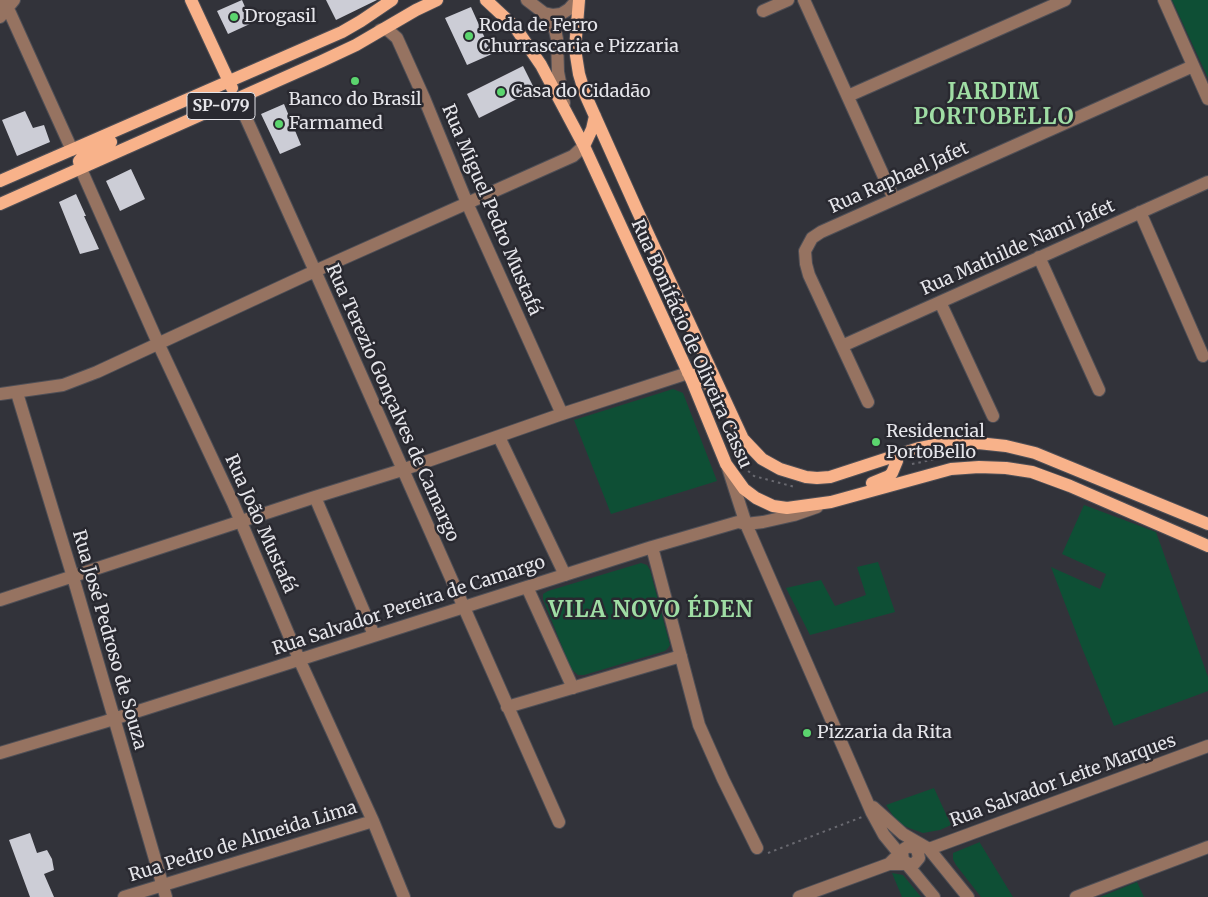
<!DOCTYPE html>
<html>
<head>
<meta charset="utf-8">
<style>
	body { margin:0 }
	canvas { display:block; background:#32333a }
</style>
</head>
<body>
<canvas width="1208" height="897"></canvas>
<script>
const context = document.querySelector('canvas').getContext('2d');
context.lineJoin = 'round';
function paint(path, color) {
  context.fillStyle = color;
  context.fill(path, 'evenodd');
}
function toPath(rows) {
  const path = new Path2D();
  for (const r of rows) {
    path.moveTo(r[0], r[1]);
    for (let i = 2; i < r.length; i += 2) path.lineTo(r[i], r[i + 1]);
  }
  return path;
}
function trace(path, color, width, dash) {
  context.strokeStyle = color;
  context.lineWidth = width;
  context.lineCap = dash ? 'butt' : 'round';
  context.setLineDash(dash || []);
  context.stroke(path);
}
function drawText(font, color, halo, rows, align = 'center') {
  context.font = font + ' Merriweather,serif';
  context.lineWidth = 5;
  context.setLineDash([]);
  context.textBaseline = 'middle';
  context.strokeStyle = halo;
  context.fillStyle = color;
  for (const [text, x, y, turn = 0] of rows) {
    context.save();
    context.translate(x, y);
    context.rotate((+turn || 0) * Math.PI / 180);
    context.textAlign = isNaN(turn) ? turn : align;
    if (halo) context.strokeText(text, 0, 0);
    context.fillText(text, 0, 0);
    context.restore();
  }
}
paint(toPath([
	[1172,0,1208,0,1208,78],
	[673,389,683,393,717,481,611,514,574,420],
	[1084,505,1156,532,1208,677,1208,691,1114,726,1082,648,1051,567,1100,589,1106,574,1062,554],
	[878,562,895,612,810,635,786,588,821,580,835,606,866,595,857,567],
	[641,563,647,565,650,570,670,645,668,648,665,651,584,675,578,675,571,669,543,599,543,594,548,591],
	[934,788,951,825,940,830,923,833,909,828,898,823,886,805],
	[980,842,980,843,1013,897,981,897,956,865,953,859,953,853],
	[892,873,903,875,921,897,902,897],
	[1137,882,1144,897,1100,897]
]), '#0e4f35');
paint(toPath([
	[242,0,252,23,228,34,217,11],
	[326,0,377,0,336,20],
	[471,7,492,54,467,65,445,18],
	[523,66,535,90,479,118,467,94],
	[284,104,301,145,280,154,261,114],
	[25,111,33,128,44,125,50,142,17,156,2,120],
	[131,169,145,199,120,211,106,181],
	[76,194,86,216,84,216,99,249,80,254,59,202],
	[30,833,37,853,47,850,52,859,54,870,44,874,54,897,30,897,9,840]
]), '#cccdd6');
const minor = toPath([
	[2,0,10,13,72,150],
	[527,0,544,13,550,21,555,30,557,39,558,72,564,103],
	[804,0,894,199],
	[1164,0,1208,99],
	[763,11,788,0],
	[544,13,553,15,561,14,569,9,577,0],
	[0,17,14,0],
	[380,30,385,29,389,31,397,38,424,98,467,203,562,414],
	[848,96,1065,0],
	[237,98,315,271,559,822],
	[80,167,158,343,233,503,299,659,373,821,404,897],
	[1140,212,1203,356],
	[1039,257,1099,390],
	[940,302,993,416],
	[842,346,1208,182],
	[17,393,73,577,166,897],
	[0,394,63,385,97,372,315,271,573,156,584,146],
	[868,402,809,275,806,264,805,251,812,238,821,232,1193,66],
	[499,437,565,575],
	[728,468,746,524,872,813,884,835,902,857],
	[315,497,374,635],
	[652,547,699,725,723,779,757,848],
	[527,587,573,688],
	[0,600,315,497,402,470,562,414,688,373],
	[507,707,681,656],
	[0,753,104,722,652,547,738,522,746,524,763,522,794,515,817,507],
	[873,807,903,834,929,849,968,897],
	[929,849,1208,746],
	[902,852,903,860,908,864,914,864,919,858,917,849,909,846,904,849,889,864,908,864],
	[905,862,934,897],
	[124,897,373,821],
	[799,897,889,864],
	[1076,897,1208,847]
]);
const major = toPath([
	[191,0,232,88],
	[486,0,515,27,541,65,584,146,692,381,726,464,744,489,756,498,773,506,787,508,831,502,951,469,979,467,1006,468,1032,472,1070,486,1208,546],
	[579,0,575,49,579,74,585,94,637,210,743,439,762,459,780,469,806,477,817,478,830,477,919,448,938,444,978,443,1006,446,1035,453,1208,524],
	[584,146,592,129,595,116],
	[80,167,79,161,83,156,111,142],
	[0,181,342,32,361,21,392,0],
	[0,204,322,61,356,45,416,10,437,0],
	[688,373,698,377,709,385,716,396],
	[872,483,889,476,892,473,897,461,895,452]
]);
trace(minor, '#4f4f56', 14);
trace(major, '#4f4f56', 14);
trace(toPath([
	[737,455,747,470,754,476,795,487],
	[912,464,941,458],
	[768,853,862,817]
]), '#696970', 2, [2.5, 4]);
trace(minor, '#967361', 12);
trace(major, '#f8b28a', 12);
for (const [x, y, r, color] of [
	[234,17,5,"#5bd56e"],
	[469,36,5,"#5bd56e"],
	[355,81,5,"#5bd56e"],
	[501,92,5,"#5bd56e"],
	[279,124,5,"#5bd56e"],
	[876,442,5,"#5bd56e"],
	[807,733,5,"#5bd56e"]
]) {
  const dot = new Path2D();
  dot.arc(x, y, r, 0, 2 * Math.PI);
  context.fillStyle = color;
  context.fill(dot);
  trace(dot, '#292930', 2);
}
for (const [x, y, w] of [
	[221,106,68]
]) {
  const box = new Path2D();
  box.roundRect(x - w / 2, y - 13.5, w, 27, 4);
  context.fillStyle = '#292930';
  context.fill(box);
  trace(box, '#e5e5ea', 1);
}
drawText('bold 16px', '#e5e5ea', null, [
	["SP-079",221,106]
]);
drawText('18px', '#e5e5ea', '#292930', [
	["Drogasil",244,17],
	["Roda de Ferro",479,26],
	["Churrascaria e Pizzaria",479,47],
	["Casa do Cidadão",511,92],
	["Banco do Brasil",355,100,"center"],
	["Farmamed",289,124],
	["Residencial",886,432],
	["PortoBello",886,453],
	["Pizzaria da Rita",817,733]
], 'left');
drawText('18px', '#e5e5ea', '#292930', [
	["Rua Raphael Jafet",899,178,-24],
	["Rua Miguel Pedro Mustafá",491,210,67],
	["Rua Mathilde Nami Jafet",1018,248,-24],
	["Rua Bonifácio de Oliveira Cassu",691,344,66],
	["Rua Terezio Gonçalves de Camargo",392,403,66],
	["Rua João Mustafá",260,524,66],
	["Rua Salvador Pereira de Camargo",409,606,-18],
	["Rua José Pedroso de Souza",109,640,74],
	["Rua Salvador Leite Marques",1063,781,-20],
	["Rua Pedro de Almeida Lima",243,842,-17]
]);
context.letterSpacing = '1px';
drawText('bold 22px', '#9fdda4', '#292930', [
	["JARDIM",994,93],
	["PORTOBELLO",994,118],
	["VILA NOVO ÉDEN",651,611]
]);
context.letterSpacing = '0px';
</script>
</body>
</html>
